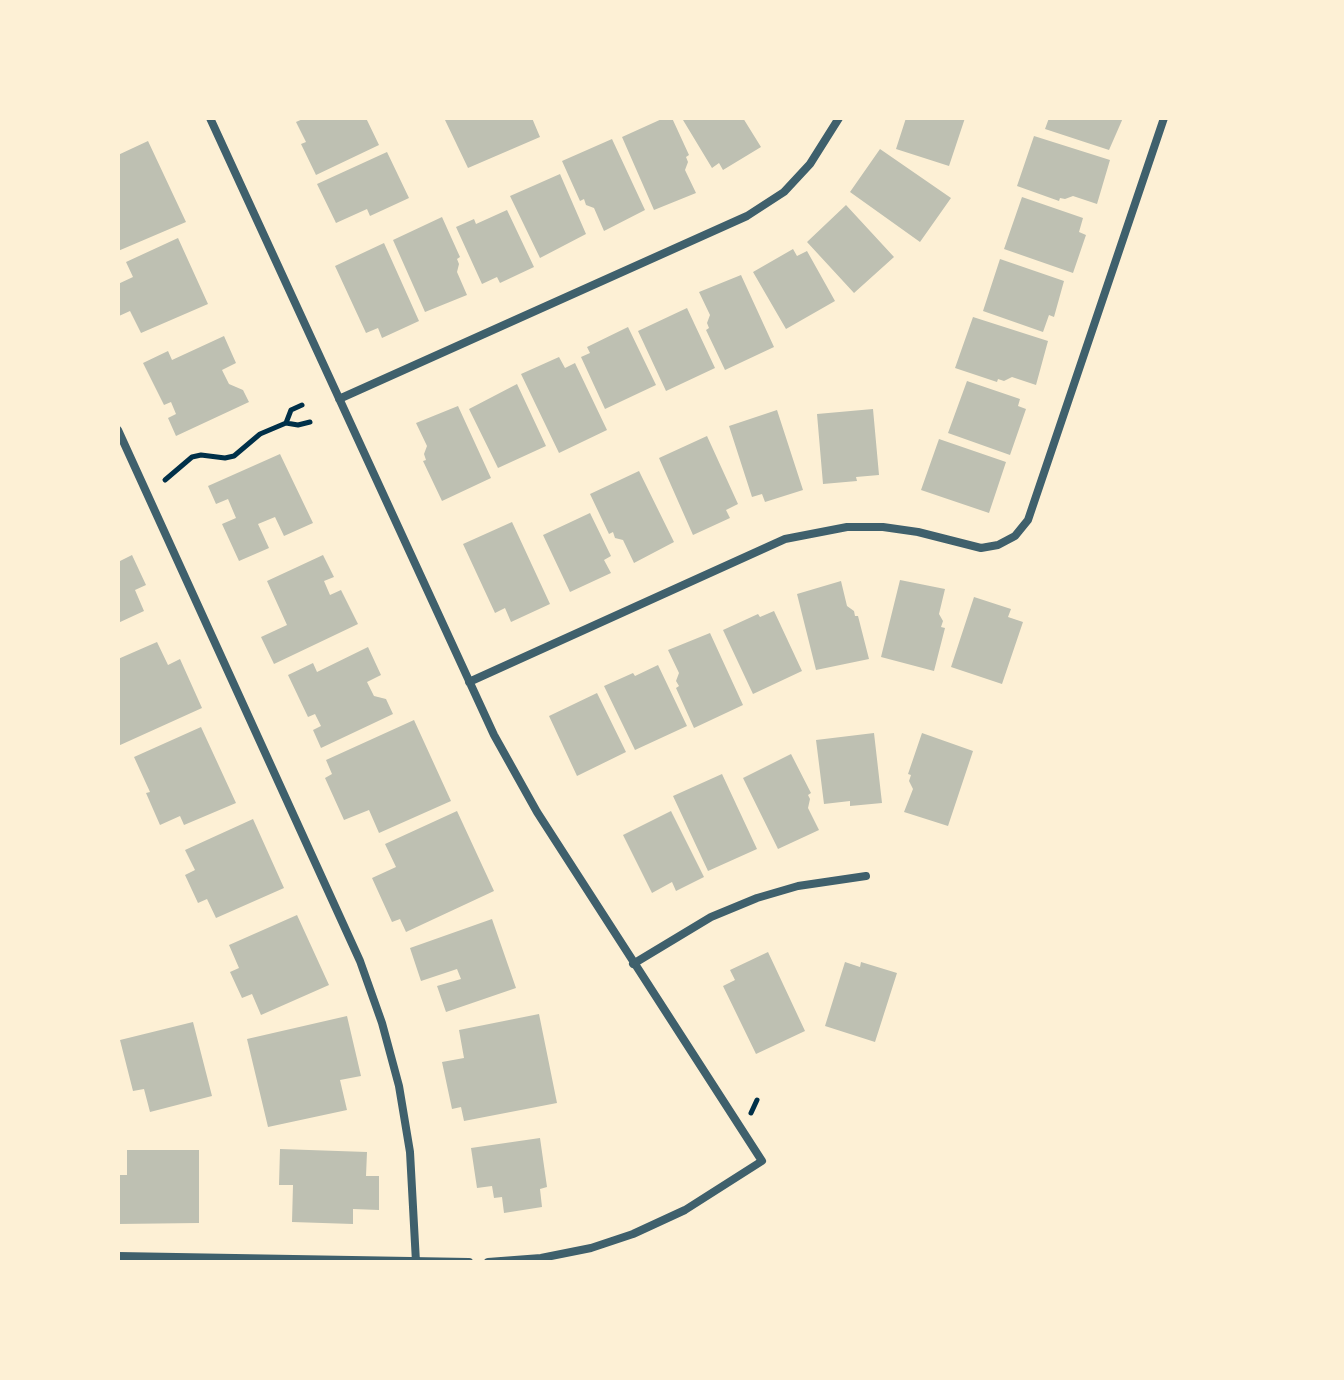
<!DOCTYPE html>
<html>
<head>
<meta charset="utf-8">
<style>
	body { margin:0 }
	#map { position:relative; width:1344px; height:1380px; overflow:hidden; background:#fdf0d5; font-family:Literata,serif }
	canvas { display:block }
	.frame { position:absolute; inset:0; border:120px solid #fdf0d5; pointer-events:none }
</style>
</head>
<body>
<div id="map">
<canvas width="1344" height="1380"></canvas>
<div class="frame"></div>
</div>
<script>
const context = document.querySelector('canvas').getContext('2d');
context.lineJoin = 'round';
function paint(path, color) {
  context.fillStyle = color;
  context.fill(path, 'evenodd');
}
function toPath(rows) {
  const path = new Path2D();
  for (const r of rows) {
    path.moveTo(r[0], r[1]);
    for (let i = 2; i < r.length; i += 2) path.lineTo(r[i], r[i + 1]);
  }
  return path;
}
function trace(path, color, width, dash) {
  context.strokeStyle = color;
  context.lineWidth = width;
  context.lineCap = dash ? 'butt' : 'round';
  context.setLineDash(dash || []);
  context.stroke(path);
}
paint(toPath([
	[305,118,366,118,379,145,316,175,301,144,306,142,296,122],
	[449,118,532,118,540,137,468,168,445,120],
	[664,118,672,118,689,155,686,157,688,162,685,170,696,193,654,210,622,137],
	[686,118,743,118,761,147,723,170,719,163,712,168,683,120],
	[906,118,965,118,949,166,896,149],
	[1049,118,1123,118,1109,150,1045,129],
	[1034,136,1110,160,1097,204,1073,196,1065,199,1060,198,1059,201,1017,186],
	[612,139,645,210,604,231,594,208,586,205,584,199,580,201,562,161],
	[148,141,186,222,118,251,118,155],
	[880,149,951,198,920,242,850,192],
	[387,152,409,198,370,216,367,209,336,223,317,184],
	[560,174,586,234,540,258,510,196],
	[1022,197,1083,218,1079,232,1086,235,1073,273,1004,249],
	[846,205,894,257,854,293,807,242],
	[507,210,534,267,500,283,497,277,482,284,456,227,474,219,476,224],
	[442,217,460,257,457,259,459,264,457,272,467,295,425,312,393,240],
	[178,238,208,304,141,333,130,311,119,316,118,313,118,284,133,277,126,262],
	[384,243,419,321,382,338,378,328,366,333,335,266],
	[793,249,797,256,807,251,835,301,786,329,753,272],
	[1000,259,1064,281,1054,317,1049,315,1043,332,983,311],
	[741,275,774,347,725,370,706,330,709,328,707,323,710,315,699,292],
	[687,308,715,368,666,391,638,331],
	[973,317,1048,341,1036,385,1012,377,1004,381,998,379,997,382,955,368],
	[628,327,656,385,605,409,581,357,590,353,587,347],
	[224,336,236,363,222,370,229,384,243,390,249,402,176,436,168,418,176,414,171,402,164,405,143,363,168,351,172,360],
	[559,357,565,368,575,363,607,430,559,453,521,374],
	[967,381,1020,399,1018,406,1026,409,1010,455,948,433],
	[517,384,546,446,498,468,469,409],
	[458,406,491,478,442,501,423,461,426,460,424,454,427,446,416,423],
	[873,409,879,475,856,477,857,481,823,484,817,414],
	[777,410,803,490,765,502,762,494,752,497,729,426],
	[707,436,738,504,726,510,730,518,693,535,659,458],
	[939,439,1006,462,989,513,921,490],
	[280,454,313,523,284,536,275,517,258,524,269,548,239,561,222,524,236,518,228,499,216,504,208,486],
	[639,471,674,542,634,563,623,540,615,538,613,532,609,534,590,494],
	[590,513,611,556,604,560,611,573,570,592,543,535],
	[512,522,550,604,511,622,505,608,495,613,463,544],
	[132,555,146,585,135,590,144,611,118,623,118,562],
	[323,555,334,577,324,581,330,595,341,590,358,624,274,664,261,637,287,625,267,581],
	[900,580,945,589,939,614,943,621,941,627,945,628,934,671,881,657],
	[841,581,847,606,854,611,855,616,858,616,869,659,816,670,797,594],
	[974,597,1011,609,1008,617,1023,622,1002,684,951,667],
	[774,611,802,671,753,694,723,630,758,614,760,617],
	[710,633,743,705,694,728,676,688,679,686,676,681,679,673,668,650],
	[157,642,168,665,180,659,202,708,118,746,118,659],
	[368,647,381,675,367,682,374,696,386,699,393,714,321,748,313,730,321,726,315,714,308,717,288,675,313,663,317,672],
	[658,665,687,726,635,750,604,686,633,673,635,676],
	[597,693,626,752,577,776,549,716],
	[414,720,451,801,379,833,369,810,344,820,325,778,332,774,326,760],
	[201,727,236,803,184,825,180,816,160,825,146,793,150,792,134,757],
	[874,733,882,803,850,806,850,801,824,804,816,740],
	[922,733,973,751,948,826,904,812,913,789,909,781,911,775,908,774],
	[791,754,811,793,808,795,810,799,808,808,819,830,778,849,743,778],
	[722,774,757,849,708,871,673,796],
	[457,811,494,891,406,932,400,919,392,922,372,878,396,867,385,844],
	[671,811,704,877,676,891,672,882,652,893,623,835],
	[253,819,284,888,216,918,207,899,198,903,185,875,195,870,185,850],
	[297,915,329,985,261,1015,252,994,242,998,230,972,239,968,229,945],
	[492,919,516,988,446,1012,437,986,461,979,457,969,421,981,410,948],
	[768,952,805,1031,756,1054,723,986,735,980,730,970],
	[845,962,860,967,861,962,897,973,875,1042,825,1026],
	[539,1014,557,1103,464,1121,461,1107,452,1109,442,1062,464,1058,459,1030],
	[347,1016,361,1076,340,1080,347,1110,268,1127,247,1039],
	[193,1022,212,1096,150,1112,144,1089,133,1091,120,1040],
	[540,1138,547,1187,540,1189,542,1207,504,1213,502,1197,494,1198,492,1186,477,1188,471,1148],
	[280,1149,367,1152,366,1176,379,1176,379,1210,353,1209,353,1224,292,1222,293,1185,279,1185],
	[127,1150,199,1150,199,1223,118,1224,118,1175,127,1175]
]), '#bec0b2');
trace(toPath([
	[302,405,291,410,286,423,298,425,310,422],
	[165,480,192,457,201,455,225,458,234,456,260,434,286,423],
	[751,1113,757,1100]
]), '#003049', 5);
trace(toPath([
	[210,118,494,735,537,812,762,1161,685,1210,633,1234,591,1248,541,1258,488,1262],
	[339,399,747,216,784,192,810,164,839,118],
	[118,430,360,961,382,1023,399,1086,410,1152,416,1262],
	[469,682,785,539,847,527,883,527,918,532,981,548,998,545,1015,536,1028,520,1164,118],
	[633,964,711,917,757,898,798,886,866,876],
	[118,1256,469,1262]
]), '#3f606c', 8);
</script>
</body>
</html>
